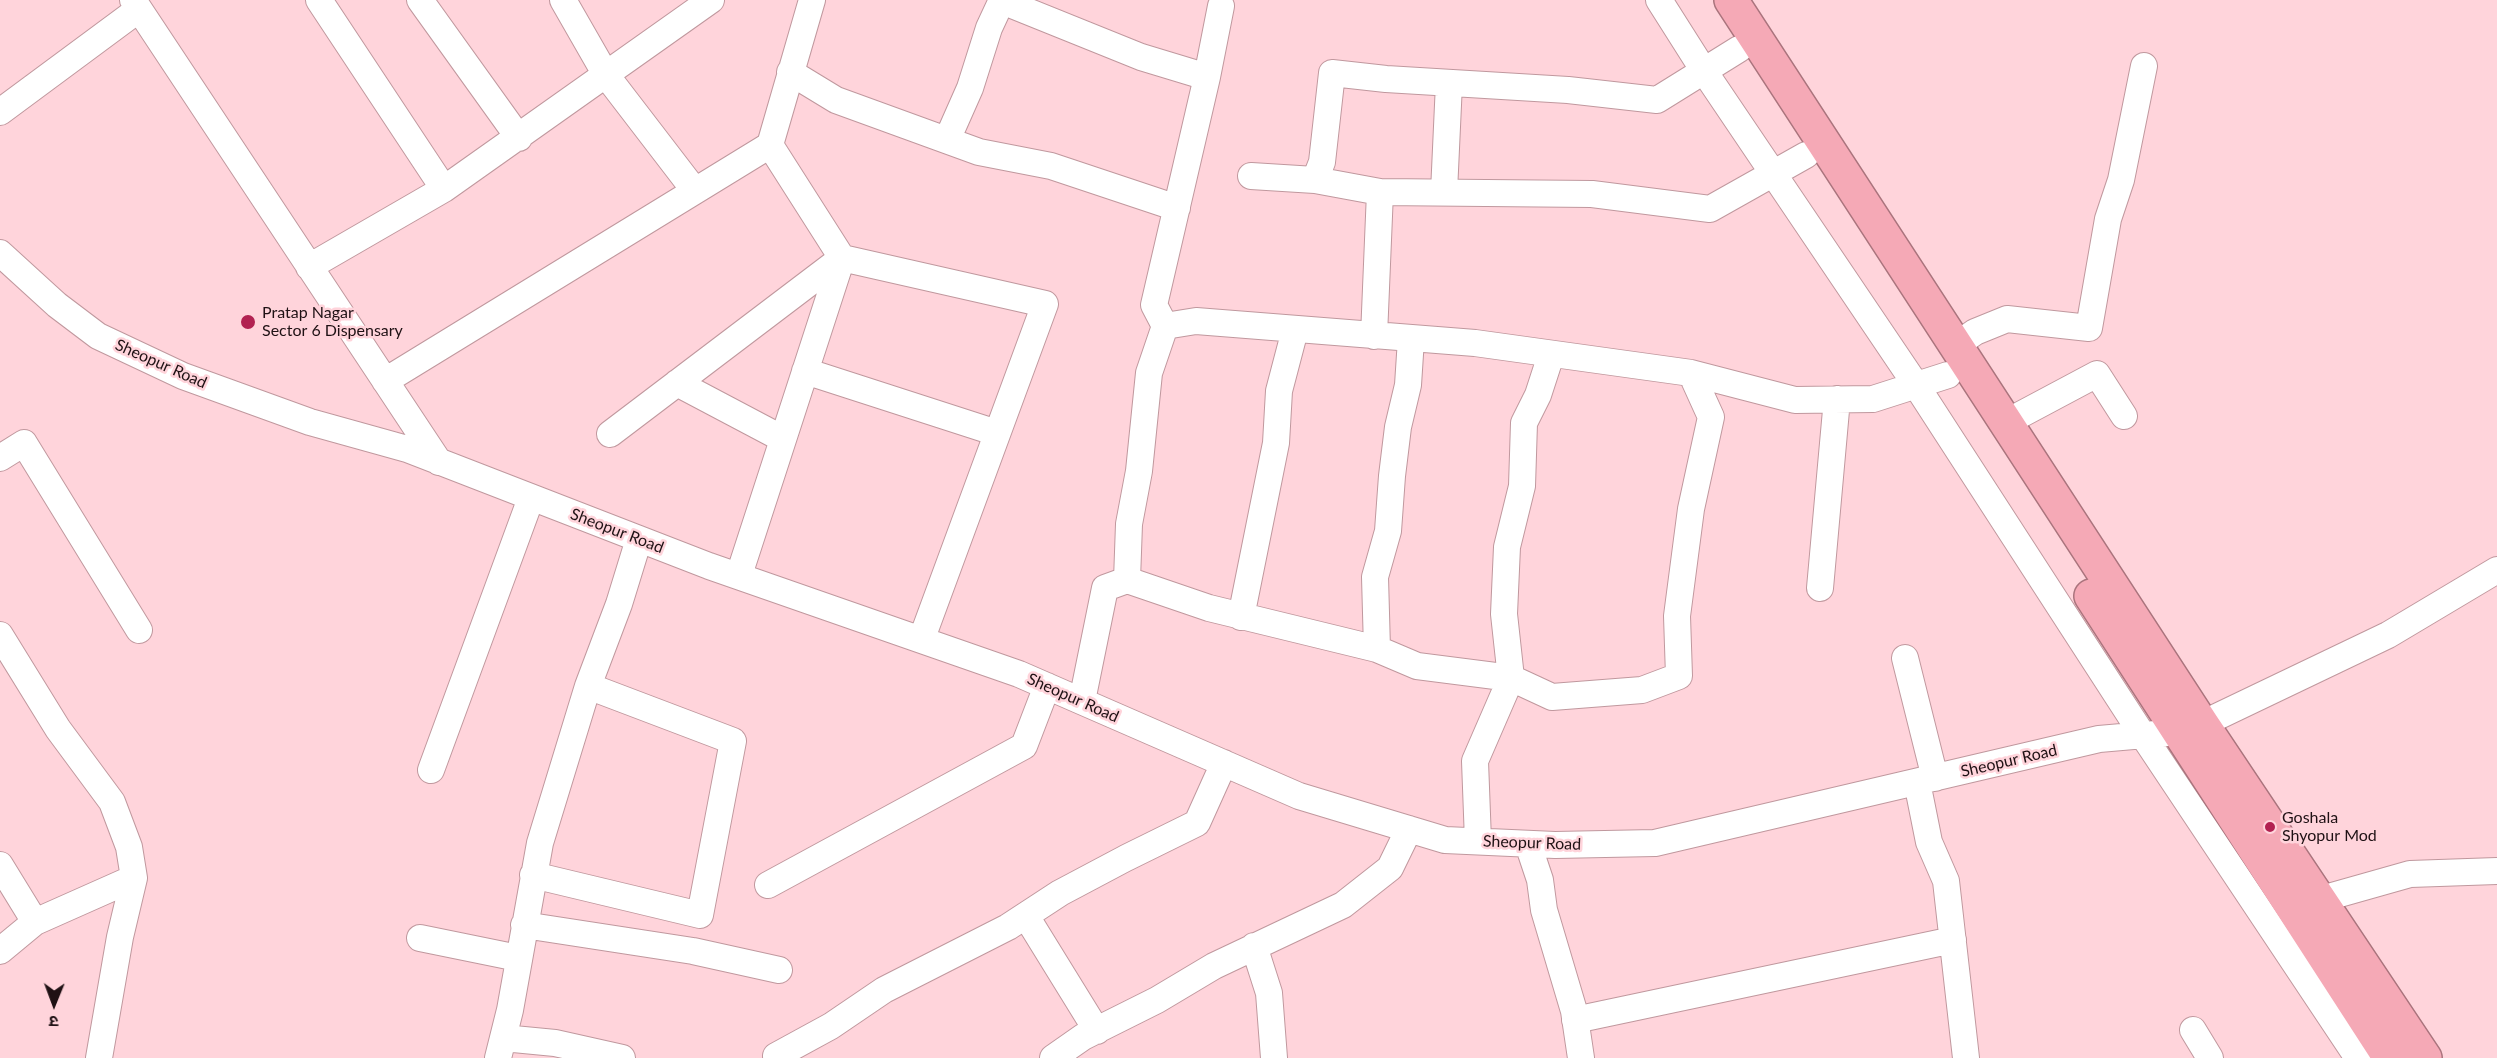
<!DOCTYPE html>
<html>
<head>
<meta charset="utf-8">
<style>
	body { margin:0 }
	#map { position:relative; width:2497px; height:1058px; overflow:hidden; background:#ffd4db; font-family:Lato,"Noto Sans Devanagari",sans-serif }
	canvas { display:block }
	.north { position:absolute; left:24px; top:974px; width:60px; height:60px; -webkit-text-stroke:4px #ffd4db; paint-order:stroke; rotate:181deg; font-size:16px; font-weight:700; line-height:24px; text-align:center; color:#1f1114 }
	.north::after { content:''; display:block; margin:auto; width:21px; height:27px; background:#1f1114; clip-path:polygon(50% 0,100% 100%,50% 72%,0 100%) }
</style>
</head>
<body>
<div id="map">
<canvas width="2497" height="1058"></canvas>
<div class="north">उ</div>
</div>
<script>
const context = document.querySelector('canvas').getContext('2d');
context.lineJoin = 'round';
function toPath(rows) {
  const path = new Path2D();
  for (const r of rows) {
    path.moveTo(r[0], r[1]);
    for (let i = 2; i < r.length; i += 2) path.lineTo(r[i], r[i + 1]);
  }
  return path;
}
function trace(path, color, width, dash) {
  context.strokeStyle = color;
  context.lineWidth = width;
  context.lineCap = dash ? 'butt' : 'round';
  context.setLineDash(dash || []);
  context.stroke(path);
}
function drawText(font, color, halo, rows, align = 'center') {
  context.font = font + ' Lato,sans-serif';
  context.lineWidth = 5;
  context.setLineDash([]);
  context.textBaseline = 'middle';
  context.strokeStyle = halo;
  context.fillStyle = color;
  for (const [text, x, y, turn = 0] of rows) {
    context.save();
    context.translate(x, y);
    context.rotate((+turn || 0) * Math.PI / 180);
    context.textAlign = isNaN(turn) ? turn : align;
    if (halo) context.strokeText(text, 0, 0);
    context.fillText(text, 0, 0);
    context.restore();
  }
}
const minor = toPath([
	[133,0,439,462],
	[319,0,444,189],
	[420,0,519,138],
	[563,0,606,75,695,191],
	[1659,0,1704,71,1916,385,2142,734,2358,1058],
	[1002,1,1141,57,1207,77],
	[790,72,836,100,979,152,1051,166,1177,208],
	[0,112,139,9],
	[947,140,970,88,989,28,1002,0],
	[1251,176,1315,180,1322,162,1332,73,1386,79,1568,90,1657,100,1739,49],
	[1315,180,1380,192,1592,194,1710,209,1806,155],
	[1444,192,1449,83],
	[0,253,57,305,98,336,183,376,310,422,407,449,709,566,1019,674,1299,796,1445,840,1555,845,1655,843,2099,739,2179,732,2202,724,2388,635,2497,570],
	[309,267,444,189,711,0],
	[1165,326,1154,305,1207,77,1221,6],
	[1374,336,1380,192],
	[1955,346,1975,332,2007,319,2089,328,2108,219,2121,180,2144,66],
	[805,371,997,433],
	[1691,373,1711,417,1691,509,1677,616,1679,676,1642,690,1552,697,1511,678,1417,666,1377,649,1209,608,1127,580,1129,524,1139,471,1149,373,1165,326,1196,321,1475,343,1691,373,1795,400,1873,399,1948,375],
	[385,381,770,145,812,0],
	[677,383,783,439],
	[2005,423,2097,374,2124,416],
	[610,434,842,258,770,145],
	[0,458,24,443,139,630],
	[739,575,842,258,1045,304,922,638],
	[1820,588,1837,399],
	[1241,617,1276,443,1279,391,1295,330],
	[0,635,58,729,112,802,129,847,134,878,120,937,99,1058],
	[1377,649,1375,577,1388,531,1392,476,1398,427,1408,385,1411,339],
	[1905,658,1935,778],
	[1082,701,1105,588,1127,580],
	[431,770,531,498],
	[1917,782,1929,842,1946,881,1966,1058],
	[1478,841,1475,761,1511,678,1504,614,1507,547,1522,486,1524,423,1538,395,1551,355],
	[1528,844,1540,880,1544,910,1574,1011,1581,1058],
	[0,865,35,922],
	[533,875,700,915,733,741,588,686],
	[768,885,1024,746,1047,686],
	[2318,900,2410,874,2497,871],
	[1026,916,1097,1031],
	[524,925,693,951,779,970],
	[420,938,518,958],
	[1254,946,1269,993,1274,1058],
	[0,951,35,922,134,878],
	[1575,1020,1953,940],
	[2193,1030,2210,1058],
	[503,1038,555,1043,622,1058],
	[776,1056,831,1026,884,990,1008,927,1060,893,1126,858,1197,823,1224,763],
	[498,1058,510,1010,540,843,588,686,619,604,639,539],
	[1053,1058,1083,1037,1157,1000,1214,966,1343,905,1390,868,1409,829]
]);
const highway = toPath([
	[1731,0,2202,724,2425,1058],
	[2091,596,2390,1058]
]);
trace(minor, '#c0989e', 28);
trace(highway, '#aa747d', 36);
trace(minor, '#fff', 26);
trace(highway, '#f5a9b6', 33);
for (const [x, y, r, color] of [
	[248,322,8,"#b22151"],
	[2270,827,6,"#b22151"]
]) {
  const dot = new Path2D();
  dot.arc(x, y, r, 0, 2 * Math.PI);
  context.fillStyle = color;
  context.fill(dot);
  trace(dot, '#ffd4db', 2);
}
drawText('16px', '#1f1114', '#ffd4db', [
	["Pratap Nagar",262,313],
	["Sector 6 Dispensary",262,331],
	["Goshala",2282,818],
	["Shyopur Mod",2282,836]
], 'left');
drawText('16px', '#1f1114', '#ffd4db', [
	["Sheopur Road",161,364,24],
	["Sheopur Road",617,531,21],
	["Sheopur Road",1073,698,24],
	["Sheopur Road",2009,761,-13],
	["Sheopur Road",1532,843,2]
]);
</script>
</body>
</html>
